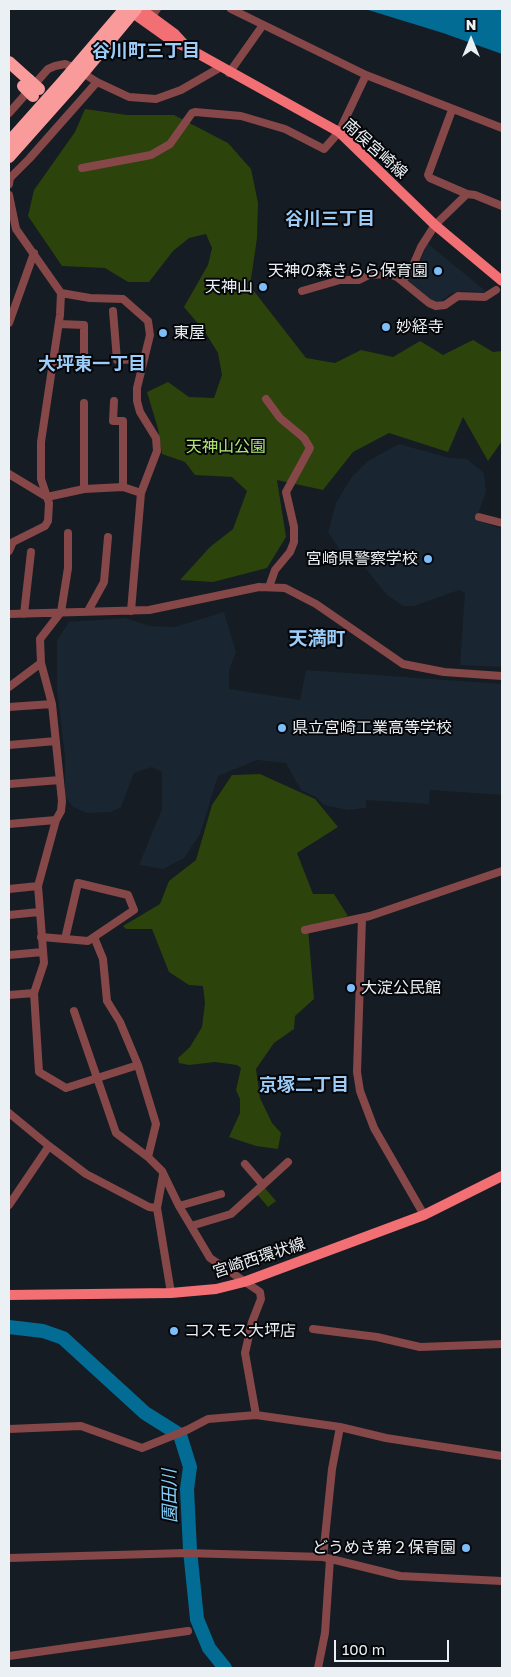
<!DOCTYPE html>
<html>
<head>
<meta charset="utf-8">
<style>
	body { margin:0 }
	#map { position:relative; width:511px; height:1677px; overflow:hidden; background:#151c23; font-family:"Golos Text",sans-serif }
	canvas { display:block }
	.frame { position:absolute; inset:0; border:10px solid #ebf0f4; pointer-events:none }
	.north { position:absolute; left:446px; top:15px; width:50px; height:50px; -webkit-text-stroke:4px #040609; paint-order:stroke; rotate:0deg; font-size:14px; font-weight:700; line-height:20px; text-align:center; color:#ebf0f4 }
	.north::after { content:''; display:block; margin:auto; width:18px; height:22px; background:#ebf0f4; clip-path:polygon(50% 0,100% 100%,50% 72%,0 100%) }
	.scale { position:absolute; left:334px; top:1640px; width:115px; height:22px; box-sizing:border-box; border:2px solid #ebf0f4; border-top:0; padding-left:6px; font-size:15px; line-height:18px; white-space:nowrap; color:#ebf0f4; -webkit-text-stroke:4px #040609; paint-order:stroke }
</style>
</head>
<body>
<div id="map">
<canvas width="511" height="1677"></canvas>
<div class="frame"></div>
<div class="north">N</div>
<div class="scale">100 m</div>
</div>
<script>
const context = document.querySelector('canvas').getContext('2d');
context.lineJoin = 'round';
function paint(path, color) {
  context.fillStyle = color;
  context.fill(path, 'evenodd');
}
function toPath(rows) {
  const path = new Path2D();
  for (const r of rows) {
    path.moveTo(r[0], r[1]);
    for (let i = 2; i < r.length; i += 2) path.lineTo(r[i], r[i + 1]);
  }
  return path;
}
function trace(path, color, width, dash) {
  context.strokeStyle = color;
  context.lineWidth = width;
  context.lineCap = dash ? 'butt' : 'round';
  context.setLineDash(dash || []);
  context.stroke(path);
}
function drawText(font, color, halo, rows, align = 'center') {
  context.font = font + ' "Golos Text","Noto Sans JP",sans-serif';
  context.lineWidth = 4;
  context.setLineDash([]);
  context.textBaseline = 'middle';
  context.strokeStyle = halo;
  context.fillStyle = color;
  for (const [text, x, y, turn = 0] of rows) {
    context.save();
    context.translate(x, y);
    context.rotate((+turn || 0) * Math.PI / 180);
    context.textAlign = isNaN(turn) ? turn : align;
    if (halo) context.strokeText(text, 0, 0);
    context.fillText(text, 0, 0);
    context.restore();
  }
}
paint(toPath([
	[427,243,487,292,461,291,452,293,440,302,433,302,407,280,420,262],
	[399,444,450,458,467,459,484,473,486,492,476,520,502,529,502,667,460,665,465,593,459,590,414,606,403,606,387,595,366,569,340,550,328,532,336,503,351,478,368,461],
	[224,612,236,652,229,670,229,689,300,700,306,670,502,684,502,795,430,790,429,804,366,800,366,808,348,810,324,805,316,797,301,790,286,763,257,760,218,776,200,834,184,858,163,869,139,865,162,809,162,772,152,767,134,773,121,807,111,812,87,813,73,807,65,796,65,757,57,690,57,640,69,622,125,618,150,626,175,627]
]), '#192530');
paint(toPath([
	[85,109,127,115,174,115,228,143,251,169,258,203,257,238,250,286,306,358,335,363,361,350,393,357,420,341,443,355,473,340,493,352,502,351,502,441,488,461,463,417,448,452,389,433,353,452,323,490,277,480,286,537,267,568,213,582,180,580,210,547,233,529,247,491,232,477,195,475,185,462,162,454,158,429,147,392,168,382,189,397,214,398,222,375,218,353,205,332,184,307,208,265,212,248,206,234,189,238,173,251,149,282,128,282,105,268,62,266,28,216,34,190,75,132],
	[260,774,315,799,338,827,297,853,313,894,334,894,348,916,308,928,314,999,295,1016,294,1029,274,1043,256,1069,260,1098,272,1123,281,1133,278,1149,256,1146,229,1137,240,1113,240,1099,236,1090,241,1068,237,1065,215,1062,189,1065,179,1063,178,1058,190,1047,202,1027,205,1003,203,986,189,985,169,972,152,929,126,929,123,926,160,904,169,881,196,860,212,805,232,775],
	[264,1187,276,1201,268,1207,256,1193]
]), '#2c430b');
paint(toPath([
	[365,9,502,9,502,54,443,33]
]), '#026c95');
trace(toPath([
	[9,1327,43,1331,63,1338,145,1413,180,1435,190,1467,187,1489,190,1550,197,1619,209,1648,225,1668]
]), '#026c95', 14);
trace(toPath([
	[231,9,366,75,502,128],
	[152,16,157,9],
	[229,73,263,25],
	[452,110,428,175,430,178,467,194],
	[9,113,48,69,55,66,65,64,75,68,97,82,129,97,156,99,181,90,221,67],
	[82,168,151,155,170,144,192,113,195,112,241,116,285,129,324,149,339,132,366,75],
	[9,184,10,178,29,159,97,82],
	[9,195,16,229,61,293,90,298,123,299,148,321,150,335,137,388,137,401,140,412,156,438,157,451,141,493,131,611],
	[402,281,411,270,421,247,435,225,467,194,475,195,502,206],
	[302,291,340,280,359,280,369,275,389,274,397,277,429,303,436,306,445,305,458,296,485,297,496,290],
	[113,311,117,360,144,359],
	[9,323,34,253],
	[53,364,84,364,84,325,59,324],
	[266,399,280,418,304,438,310,448,286,492,294,527,294,542,290,552,275,570,269,587],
	[114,401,113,421,123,421,123,487],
	[9,474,47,497,84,489,123,487,141,493],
	[84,489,84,403],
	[479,517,502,523],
	[68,533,68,568,61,612,40,639,41,663,52,704,62,801,61,811,56,820,38,886,44,963,34,993,39,1072,66,1088,138,1065],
	[9,551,13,542,45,526,48,521,49,503,41,479,41,442,60,315,61,293],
	[88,611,104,582,108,537],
	[9,614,149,610,259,587,285,588,316,604,403,664,444,672,502,676],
	[24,614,31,552],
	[9,687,41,663],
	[9,707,52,704],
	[9,745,56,741],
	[9,784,60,780],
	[9,824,56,820],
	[9,889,38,886],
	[9,915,39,912],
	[362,918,357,1072,360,1091,374,1128,424,1215],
	[305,930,370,916,502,871],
	[41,937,65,939,88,941,134,910,128,895,78,883,65,939],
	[94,937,103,959,107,1001,120,1022,138,1065,156,1124,148,1157,162,1171,179,1206,210,1258,260,1292,261,1299,252,1322,245,1353,256,1415],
	[9,955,43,952],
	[9,995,34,993],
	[74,1011,116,1133,148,1157],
	[9,1113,49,1146,86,1174,149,1207,157,1208],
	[245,1164,263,1185],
	[163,1175,157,1208,171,1293],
	[9,1205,49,1146],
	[179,1206,221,1194],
	[191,1226,231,1214,288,1162],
	[313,1329,377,1337,420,1347,502,1344],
	[9,1429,81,1426,142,1448,187,1430,208,1419,256,1415,340,1427,386,1438,502,1456],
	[323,1557,332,1469,340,1427],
	[9,1558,186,1553,323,1557,400,1576,502,1581],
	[9,1656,188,1631],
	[318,1668,325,1633,330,1559,327,1558]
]), '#864748', 8);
trace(toPath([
	[127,9,172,41,186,47,339,132,435,225,502,281],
	[141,9,175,34,185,45],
	[9,1295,171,1293,216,1289,244,1282,424,1215,502,1176]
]), '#f26f74', 10);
trace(toPath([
	[9,62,29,80],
	[9,142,66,78],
	[9,157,73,85]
]), '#f99b9a', 12);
trace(toPath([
	[66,78,125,9],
	[29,80,39,89],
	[73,85,136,9],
	[23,86,33,96]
]), '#f99b9a', 12);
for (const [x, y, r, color] of [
	[438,271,5,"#7cbef9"],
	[263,287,5,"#7cbef9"],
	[386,327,5,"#7cbef9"],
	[163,333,5,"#7cbef9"],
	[428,559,5,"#7cbef9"],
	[282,728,5,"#7cbef9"],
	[351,988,5,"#7cbef9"],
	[174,1331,5,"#7cbef9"],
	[466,1548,5,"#7cbef9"]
]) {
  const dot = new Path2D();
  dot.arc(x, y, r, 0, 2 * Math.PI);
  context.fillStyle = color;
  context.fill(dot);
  trace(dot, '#040609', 2);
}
drawText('16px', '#ebf0f4', '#040609', [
	["南俣宮崎線",375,149,42],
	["宮崎西環状線",259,1258,-18]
]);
drawText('16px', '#ebf0f4', '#040609', [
	["天神の森きらら保育園",428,271,"right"],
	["天神山",253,287,"right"],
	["妙経寺",396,327],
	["東屋",173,333],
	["宮崎県警察学校",418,559,"right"],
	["県立宮崎工業高等学校",292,728],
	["大淀公民館",361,988],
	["コスモス大坪店",184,1331],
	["どうめき第２保育園",456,1548,"right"]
], 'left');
drawText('16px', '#b0e670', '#040609', [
	["天神山公園",226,447]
]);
drawText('bold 18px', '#9cccf8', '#040609', [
	["谷川町三丁目",146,51],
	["谷川三丁目",330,219],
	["大坪東一丁目",92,364],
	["京塚二丁目",304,1085]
]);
drawText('italic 18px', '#83cff9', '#040609', [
	["園田川",170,1496,-91]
]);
drawText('bold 19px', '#9cccf8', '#040609', [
	["天満町",317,639]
]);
</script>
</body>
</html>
